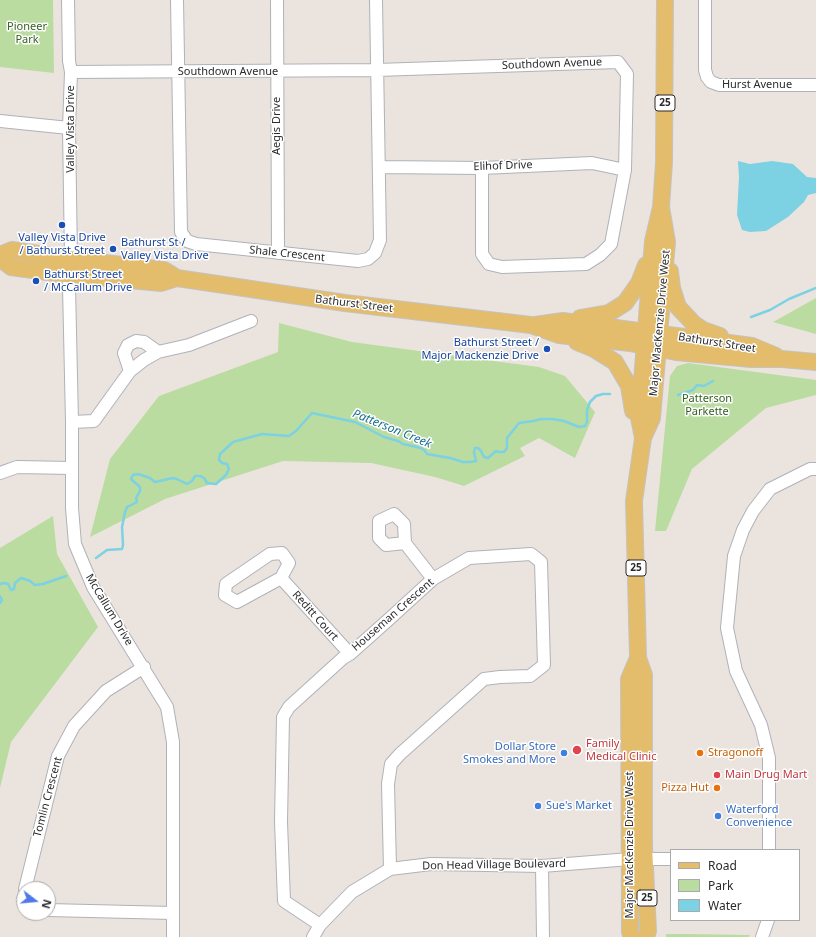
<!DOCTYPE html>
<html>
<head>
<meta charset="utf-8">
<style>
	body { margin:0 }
	#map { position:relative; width:816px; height:937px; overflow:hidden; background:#ebe4de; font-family:"Noto Sans",sans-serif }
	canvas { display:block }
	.legend { position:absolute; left:670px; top:849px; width:130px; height:72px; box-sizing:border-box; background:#fff; border:1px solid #aaa; margin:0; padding:5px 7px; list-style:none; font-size:12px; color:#2b2b2b }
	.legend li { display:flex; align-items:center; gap:8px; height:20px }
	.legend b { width:20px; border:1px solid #aaa }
	.north { position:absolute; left:16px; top:881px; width:40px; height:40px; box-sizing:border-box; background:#fff; border:1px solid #aaa; border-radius:50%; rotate:106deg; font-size:11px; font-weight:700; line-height:16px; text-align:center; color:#2b2b2b }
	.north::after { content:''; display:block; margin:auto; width:14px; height:18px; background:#4f79e8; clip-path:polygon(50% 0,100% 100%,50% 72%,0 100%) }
</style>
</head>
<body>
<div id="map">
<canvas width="816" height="937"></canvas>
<ul class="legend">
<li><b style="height:5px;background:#e3bc6c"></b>Road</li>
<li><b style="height:11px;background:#badca0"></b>Park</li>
<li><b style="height:11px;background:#7cd1e3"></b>Water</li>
</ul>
<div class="north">N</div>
</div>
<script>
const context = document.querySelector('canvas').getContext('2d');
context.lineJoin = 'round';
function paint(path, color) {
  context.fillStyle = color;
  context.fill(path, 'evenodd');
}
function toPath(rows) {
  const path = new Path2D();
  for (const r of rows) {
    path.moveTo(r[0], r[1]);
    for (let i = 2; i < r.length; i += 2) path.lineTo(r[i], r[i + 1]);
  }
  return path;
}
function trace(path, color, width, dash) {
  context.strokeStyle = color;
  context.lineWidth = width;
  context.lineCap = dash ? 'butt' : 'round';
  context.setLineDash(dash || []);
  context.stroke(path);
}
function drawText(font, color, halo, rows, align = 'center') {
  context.font = font + ' "Noto Sans",sans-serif';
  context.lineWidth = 3;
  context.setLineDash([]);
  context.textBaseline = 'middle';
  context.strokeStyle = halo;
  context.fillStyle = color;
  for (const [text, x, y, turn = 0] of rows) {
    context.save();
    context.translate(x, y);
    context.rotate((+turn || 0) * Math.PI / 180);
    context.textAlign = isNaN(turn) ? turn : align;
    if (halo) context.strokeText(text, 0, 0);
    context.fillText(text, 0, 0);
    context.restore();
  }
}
paint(toPath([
	[0,0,53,0,54,73,0,67],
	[816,298,816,334,773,322],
	[279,323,352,342,539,367,565,376,595,412,575,458,539,438,520,448,525,456,464,486,435,477,371,463,283,461,165,499,90,537,110,459,159,396,278,352],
	[688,363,816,380,816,395,766,408,692,469,666,531,655,531,670,376,677,366],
	[53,516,57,554,98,627,11,742,0,788,0,548],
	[666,934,690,934,750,935,749,937,666,937]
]), '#badca0');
paint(toPath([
	[738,161,750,164,772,161,793,164,807,177,816,178,816,193,808,195,804,202,788,217,766,231,750,232,742,230,737,215,739,177]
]), '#7cd1e3');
trace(toPath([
	[751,317,770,310,789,299,816,288],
	[678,395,693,390,697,385,704,386,713,381],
	[96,558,107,550,122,549,123,545,122,527,125,512,127,507,137,502,136,498,140,491,140,487,131,479,133,475,138,474,150,478,155,482,173,478,177,479,187,484,192,481,195,476,200,476,204,478,207,483,216,484,226,475,229,469,227,464,222,463,219,460,220,454,233,442,262,434,289,436,296,431,312,413,355,422,384,437,398,441,403,444,421,448,425,451,427,454,450,458,463,462,470,462,476,461,474,452,475,448,478,448,481,451,484,457,488,458,496,451,499,452,504,452,507,448,507,438,519,423,533,421,541,419,552,419,564,421,579,427,585,426,587,422,587,410,590,402,596,396,603,394,610,394],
	[0,584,4,583,8,584,11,590,14,589,15,583,21,578,30,581,35,585,43,584,66,576],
	[0,596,2,600,0,603]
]), '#7cd1e3', 2.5);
const minor = toPath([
	[68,0,69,61,71,72,69,128,71,259,69,286,72,422,72,508,75,544,93,587,167,707,173,742,173,937],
	[177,0,181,232,187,241,196,244,358,261,368,259,375,253,380,240,376,0],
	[277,0,278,253],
	[705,0,705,70,707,77,711,82,719,85,816,85],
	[71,72,377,70,618,62,627,74,625,170,611,244,600,255,586,264,502,267,489,264,482,254,482,168],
	[0,121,69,128],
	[380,167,482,168,592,163,625,170],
	[130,371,124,353,128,345,136,341,144,342,158,352],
	[72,422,94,421,130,371,144,360,158,352,189,345,251,321],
	[0,473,17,467,72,468],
	[405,543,404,524,394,514,379,521,379,538,386,545,405,543,433,579],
	[281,578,237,602,225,595,226,584,270,554,282,553,289,563,281,578,350,654],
	[769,850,769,758,761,725,736,671,727,628,734,556,743,530,753,511,770,489,810,469,816,469],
	[542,866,543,937],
	[25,889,58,756,74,726,106,691,144,667],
	[48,910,173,913],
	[320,925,284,901,281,822,283,717,289,707,343,658,350,654,387,621,433,579,469,558,531,554,541,562,544,665,530,676,500,677,484,679,400,754,391,764,388,784,390,869],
	[313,937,320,925,352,892,390,869,431,864,542,866,630,859,671,859],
	[762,937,768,920]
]);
const major = toPath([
	[0,255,12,250,71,259,164,270,177,278,345,303,531,325,559,335,630,343,676,352,751,359,782,359,816,362],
	[0,258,11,267,55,273,161,283,177,278],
	[670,271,672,288,678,307,694,324,703,330,720,336],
	[580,318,609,313,625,303,639,283,646,265],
	[535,325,563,321,752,346,776,356],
	[577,342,594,349,615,362,629,386,633,411],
	[643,438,639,418,653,241,661,207,664,162,665,0],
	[632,937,630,932,629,679,638,658],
	[646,937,648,931,644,846,644,675,638,658,634,501,643,438,652,418,667,242,661,207]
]);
trace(minor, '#afb2ba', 14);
trace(major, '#c4c4c4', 18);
trace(minor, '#fff', 12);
trace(major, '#e3bc6c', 16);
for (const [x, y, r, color] of [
	[62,225,4,"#1a4fb4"],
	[113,249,4,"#1a4fb4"],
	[36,281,4,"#1a4fb4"],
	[547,349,4,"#1a4fb4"],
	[577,750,5,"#e0444e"],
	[564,753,4,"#3f7fe0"],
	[700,753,4,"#e8710a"],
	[717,775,4,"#e0444e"],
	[717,788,4,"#e8710a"],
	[538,806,4,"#3f7fe0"],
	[718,816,4,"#3f7fe0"]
]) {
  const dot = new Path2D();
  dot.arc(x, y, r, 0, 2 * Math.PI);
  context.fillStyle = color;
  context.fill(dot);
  trace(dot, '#fff', 1.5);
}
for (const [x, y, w] of [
	[665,103,20],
	[636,568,20],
	[647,898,20]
]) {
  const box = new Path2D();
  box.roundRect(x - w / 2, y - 8, w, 16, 3);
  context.fillStyle = '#fff';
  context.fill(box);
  trace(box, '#2b2b2b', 1);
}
drawText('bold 10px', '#2b2b2b', null, [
	["25",665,103],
	["25",636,568],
	["25",647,898]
]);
drawText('11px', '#356122', '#fff', [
	["Pioneer",27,27],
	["Park",27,40],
	["Patterson",707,399],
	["Parkette",707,412]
]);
drawText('11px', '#2b2b2b', '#fff', [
	["Southdown Avenue",552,64,-2],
	["Southdown Avenue",228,72],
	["Hurst Avenue",757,85],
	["Aegis Drive",277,126,-90],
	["Valley Vista Drive",71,129,-90],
	["Elihof Drive",503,166,-2],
	["Shale Crescent",287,254,6],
	["Bathurst Street",354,304,7],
	["Major MacKenzie Drive West",660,323,-85],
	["Bathurst Street",717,343,9],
	["McCallum Drive",109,610,59],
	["Houseman Crescent",393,615,-41],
	["Reditt Court",315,616,48],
	["Tomlin Crescent",48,797,-75],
	["Major MacKenzie Drive West",630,845,-90],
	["Don Head Village Boulevard",494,865,-1]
]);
drawText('11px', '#164399', '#fff', [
	["Valley Vista Drive",62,238,"center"],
	["/ Bathurst Street",62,251,"center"],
	["Bathurst St /",121,243],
	["Valley Vista Drive",121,256],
	["Bathurst Street",44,275],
	["/ McCallum Drive",44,288],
	["Bathurst Street /",539,343,"right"],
	["Major Mackenzie Drive",539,356,"right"]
], 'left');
drawText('11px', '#be3a42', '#fff', [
	["Family",586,744],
	["Medical Clinic",586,757],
	["Main Drug Mart",725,775]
], 'left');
drawText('11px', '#366cbe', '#fff', [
	["Dollar Store",556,747,"right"],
	["Smokes and More",556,760,"right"],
	["Sue's Market",546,806],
	["Waterford",726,810],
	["Convenience",726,823]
], 'left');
drawText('11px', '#c56008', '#fff', [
	["Stragonoff",708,753],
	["Pizza Hut",709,788,"right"]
], 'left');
drawText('italic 12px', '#1b718f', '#fff', [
	["Patterson Creek",392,429,22]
]);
</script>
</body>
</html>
